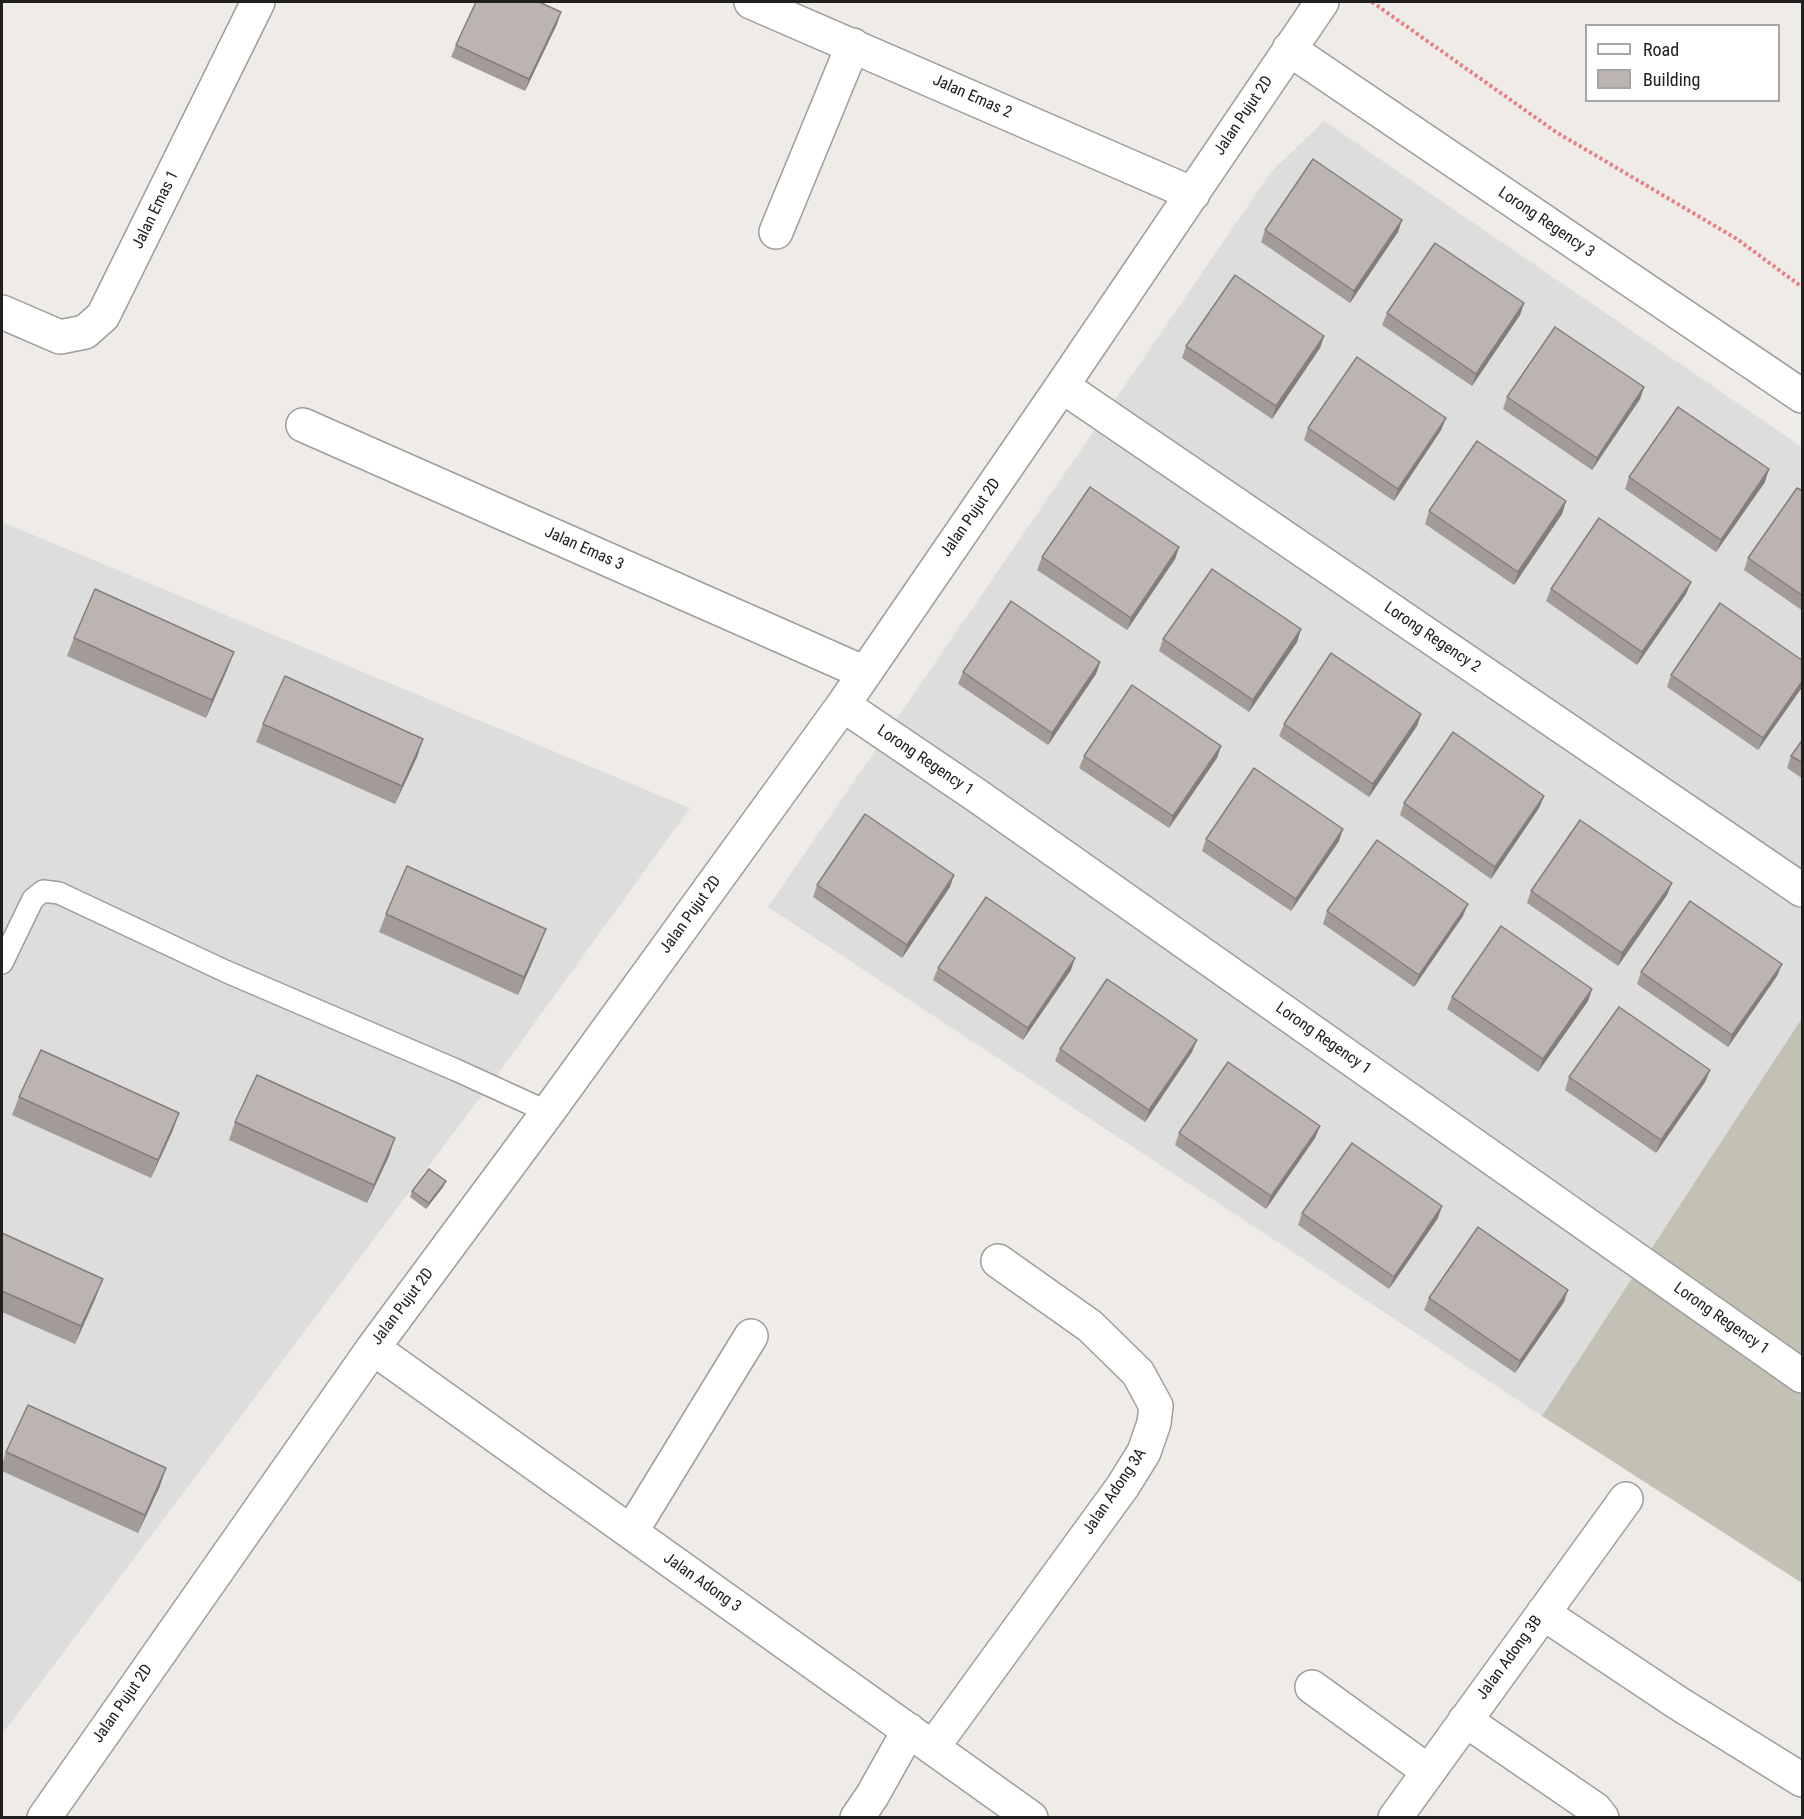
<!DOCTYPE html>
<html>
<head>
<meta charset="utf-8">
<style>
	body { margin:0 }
	#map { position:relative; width:1804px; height:1819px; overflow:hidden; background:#efebe7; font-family:"Roboto Condensed",sans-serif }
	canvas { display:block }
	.frame { position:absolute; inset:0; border:3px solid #202020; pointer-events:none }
	.legend { position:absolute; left:1585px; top:24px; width:195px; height:78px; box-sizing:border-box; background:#fff; border:2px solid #a6a6a6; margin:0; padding:8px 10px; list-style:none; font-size:18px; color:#202020 }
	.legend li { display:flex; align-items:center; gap:12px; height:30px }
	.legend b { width:30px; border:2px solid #a6a6a6 }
</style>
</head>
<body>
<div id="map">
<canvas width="1804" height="1819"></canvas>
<div class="frame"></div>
<ul class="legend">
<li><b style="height:8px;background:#fff"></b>Road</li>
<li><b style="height:16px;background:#bcb4b0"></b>Building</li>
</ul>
</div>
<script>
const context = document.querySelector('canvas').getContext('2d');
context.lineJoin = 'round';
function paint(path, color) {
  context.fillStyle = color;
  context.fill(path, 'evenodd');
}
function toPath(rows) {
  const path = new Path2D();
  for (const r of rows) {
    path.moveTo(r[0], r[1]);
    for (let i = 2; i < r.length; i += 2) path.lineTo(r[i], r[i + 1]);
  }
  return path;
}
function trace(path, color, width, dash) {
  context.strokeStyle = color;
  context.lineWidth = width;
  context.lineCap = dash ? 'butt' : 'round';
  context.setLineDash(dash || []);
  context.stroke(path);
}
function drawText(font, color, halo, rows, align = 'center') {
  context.font = font + ' "Roboto Condensed",sans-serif';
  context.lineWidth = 5;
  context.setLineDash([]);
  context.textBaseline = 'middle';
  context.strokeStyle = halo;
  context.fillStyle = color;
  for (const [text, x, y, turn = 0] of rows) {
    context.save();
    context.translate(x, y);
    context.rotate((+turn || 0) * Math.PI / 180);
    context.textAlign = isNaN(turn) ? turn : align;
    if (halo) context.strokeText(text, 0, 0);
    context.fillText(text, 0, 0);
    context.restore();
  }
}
paint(toPath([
	[1324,121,1802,447,1802,1018,1542,1416,768,907,1271,172],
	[2,522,690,808,489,1086,2,1734]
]), '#ddd');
paint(toPath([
	[1802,1018,1802,1583,1542,1416]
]), '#c3c1b3');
const service = toPath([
	[2,963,33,899,43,891,59,893,225,971,456,1070,548,1112]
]);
const minor = toPath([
	[751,2,1193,194],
	[1289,49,1802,396],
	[776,232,853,45],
	[2,312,60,337,85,332,103,316,258,2],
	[1062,386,1802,890],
	[303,425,865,673],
	[843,705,976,795,1802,1376],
	[373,1348,1031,1818],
	[631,1532,751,1336],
	[1543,1613,1678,1703,1802,1780],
	[1312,1687,1428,1771],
	[1465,1720,1595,1809,1602,1818],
	[933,1747,1123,1486,1144,1452,1154,1423,1156,1406,1138,1373,1090,1326,998,1261],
	[44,1818,373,1348,548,1112,843,705,1062,386,1322,2],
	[857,1818,872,1796,909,1730],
	[1395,1818,1626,1499]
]);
trace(service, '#9d9d9d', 24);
trace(minor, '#9d9d9d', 36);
trace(toPath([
	[1372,2,1556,132,1737,239,1802,287]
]), '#eb7c7f', 4, [3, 3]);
trace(service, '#fff', 21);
trace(minor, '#fff', 33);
paint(toPath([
	[557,24,525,91,451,57,456,45],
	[1402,220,1398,232,1350,303,1261,242,1265,230],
	[1524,303,1520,315,1472,386,1382,325,1387,313],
	[1324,336,1320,348,1272,419,1182,358,1186,346],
	[1644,387,1640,399,1592,470,1503,409,1507,397],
	[1446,418,1441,430,1394,501,1304,440,1308,428],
	[1629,477,1765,482,1716,552,1625,489],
	[1803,491,1803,611,1744,570,1748,558],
	[1566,501,1562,514,1514,585,1425,524,1429,511],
	[1179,547,1175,559,1127,630,1037,570,1042,557],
	[1691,582,1686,594,1637,665,1546,601,1551,589],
	[1301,629,1297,642,1249,712,1159,651,1163,639],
	[74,638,227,670,206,718,67,656],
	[1803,661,1803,686,1758,750,1667,687,1671,675],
	[1100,662,1096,674,1048,745,958,684,963,672],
	[1421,714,1417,726,1369,797,1279,736,1284,724],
	[263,724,423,739,417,757,395,804,256,742],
	[1803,739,1803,779,1787,768,1791,756],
	[1221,746,1217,758,1169,828,1079,768,1084,756],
	[1544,796,1539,808,1491,879,1400,815,1404,803],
	[1206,839,1339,841,1291,911,1202,851],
	[1672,883,1667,895,1618,966,1527,903,1531,891],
	[817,885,950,887,902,958,813,897],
	[1327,911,1463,916,1414,987,1323,924],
	[386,914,539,947,518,995,379,932],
	[1782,964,1777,976,1728,1047,1637,984,1641,972],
	[938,968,1071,970,1023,1040,933,980],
	[1592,989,1588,1001,1538,1072,1447,1009,1452,997],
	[1060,1049,1192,1052,1145,1122,1055,1061],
	[1710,1070,1705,1082,1656,1153,1565,1090,1569,1077],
	[19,1097,173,1130,151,1178,12,1115],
	[235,1122,389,1156,367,1203,229,1140],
	[1320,1126,1315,1138,1266,1209,1175,1145,1179,1133],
	[446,1181,443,1187,426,1209,410,1197,412,1191],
	[1302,1213,1438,1218,1389,1289,1298,1225],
	[2,1233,96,1297,75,1344,2,1312],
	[1429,1298,1564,1302,1515,1373,1424,1310],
	[6,1452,160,1486,138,1533,2,1471,2,1465]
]), '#a29b97');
paint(toPath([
	[561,12,557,24,525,91,529,79],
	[1402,220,1398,232,1350,303,1354,291],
	[1524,303,1520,315,1472,386,1476,374],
	[1324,336,1320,348,1272,419,1276,406],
	[1644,387,1640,399,1592,470,1597,458],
	[1446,418,1441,430,1394,501,1398,489],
	[1769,469,1765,482,1716,552,1721,540],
	[1566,501,1562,514,1514,585,1518,572],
	[1179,547,1175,559,1127,630,1131,618],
	[1691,582,1686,594,1637,665,1642,652],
	[1301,629,1297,642,1249,712,1253,700],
	[234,652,227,670,206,718,212,700],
	[1100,662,1096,674,1048,745,1052,733],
	[1803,680,1803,686,1758,750,1763,738],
	[1421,714,1417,726,1369,797,1373,784],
	[423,739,417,757,395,804,402,786],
	[1221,746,1217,758,1169,828,1173,816],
	[1544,796,1539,808,1491,879,1495,867],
	[1343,829,1339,841,1291,911,1296,899],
	[954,875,950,887,902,958,907,945],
	[1672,883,1667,895,1618,966,1622,953],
	[1468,904,1463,916,1414,987,1419,975],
	[546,929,539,947,518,995,524,977],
	[1075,958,1071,970,1023,1040,1028,1028],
	[1782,964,1777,976,1728,1047,1732,1035],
	[1592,989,1588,1001,1538,1072,1543,1059],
	[1197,1040,1192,1052,1145,1122,1149,1110],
	[1710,1070,1705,1082,1656,1153,1661,1140],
	[179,1113,173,1130,151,1178,158,1160],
	[1320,1126,1315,1138,1266,1209,1271,1196],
	[395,1138,389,1156,367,1203,374,1185],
	[446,1181,443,1187,426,1209,429,1203],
	[1442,1206,1438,1218,1389,1289,1394,1277],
	[103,1279,96,1297,75,1344,81,1326],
	[1568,1290,1564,1302,1515,1373,1520,1361],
	[166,1468,160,1486,138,1533,145,1515]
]), '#847e7b');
const building = toPath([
	[476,2,539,2,561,12,529,79,456,45,476,2],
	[1313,159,1402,220,1354,291,1265,230,1313,159],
	[1435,243,1524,303,1476,374,1387,313,1435,243],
	[1235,275,1324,336,1276,406,1186,346,1235,275],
	[1555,327,1644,387,1597,458,1507,397,1555,327],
	[1357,357,1446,418,1398,489,1308,428,1357,357],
	[1678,407,1769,469,1721,540,1629,477,1678,407],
	[1477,441,1566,501,1518,572,1429,511,1477,441],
	[1090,487,1179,547,1131,618,1042,557,1090,487],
	[1797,488,1803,491,1803,596,1748,558,1797,488],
	[1599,518,1691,582,1642,652,1551,589,1599,518],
	[1212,569,1301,629,1253,700,1163,639,1212,569],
	[95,589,234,652,212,700,74,638,95,589],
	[1011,601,1100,662,1052,733,963,672,1011,601],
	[1720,603,1803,661,1803,680,1763,738,1671,675,1720,603],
	[1331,653,1421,714,1373,784,1284,724,1331,653],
	[285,676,423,739,402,786,263,724,285,676],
	[1132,685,1221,746,1173,816,1084,756,1132,685],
	[1453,732,1544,796,1495,867,1404,803,1453,732],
	[1803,739,1803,763,1791,756,1803,739],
	[1254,768,1343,829,1296,899,1206,839,1254,768],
	[865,814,954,875,907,945,817,885,865,814],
	[1580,820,1672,883,1622,953,1531,891,1580,820],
	[1377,840,1468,904,1419,975,1327,911,1377,840],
	[407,866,546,929,524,977,386,914,407,866],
	[986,897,1075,958,1028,1028,938,968,986,897],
	[1690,901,1782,964,1732,1035,1641,972,1690,901],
	[1501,926,1592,989,1543,1059,1452,997,1501,926],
	[1107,979,1197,1040,1149,1110,1060,1049,1107,979],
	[1619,1007,1710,1070,1661,1140,1569,1077,1619,1007],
	[41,1050,179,1113,158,1160,19,1097,41,1050],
	[1228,1062,1320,1126,1271,1196,1179,1133,1228,1062],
	[257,1075,395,1138,374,1185,235,1122,257,1075],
	[1352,1143,1442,1206,1394,1277,1302,1213,1352,1143],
	[429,1169,446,1181,429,1203,412,1191,429,1169],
	[1478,1227,1568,1290,1520,1361,1429,1298,1478,1227],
	[2,1233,103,1279,81,1326,2,1291,2,1233],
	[28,1405,166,1468,145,1515,6,1452,28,1405]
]);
paint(building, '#bcb4b0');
trace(building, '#847e7b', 1.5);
drawText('16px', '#202020', '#fff', [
	["Jalan Emas 2",972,97,24],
	["Jalan Pujut 2D",1244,116,-56],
	["Jalan Emas 1",156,210,-64],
	["Lorong Regency 3",1546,223,34],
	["Jalan Pujut 2D",971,518,-55],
	["Jalan Emas 3",584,549,24],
	["Lorong Regency 2",1432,638,34],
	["Lorong Regency 1",925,761,34],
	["Jalan Pujut 2D",691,915,-54],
	["Lorong Regency 1",1323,1039,35],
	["Jalan Pujut 2D",403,1307,-53],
	["Lorong Regency 1",1721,1319,35],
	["Jalan Adong 3A",1115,1492,-56],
	["Jalan Adong 3",702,1583,35],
	["Jalan Adong 3B",1510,1658,-54],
	["Jalan Pujut 2D",123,1704,-55]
]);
</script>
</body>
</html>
